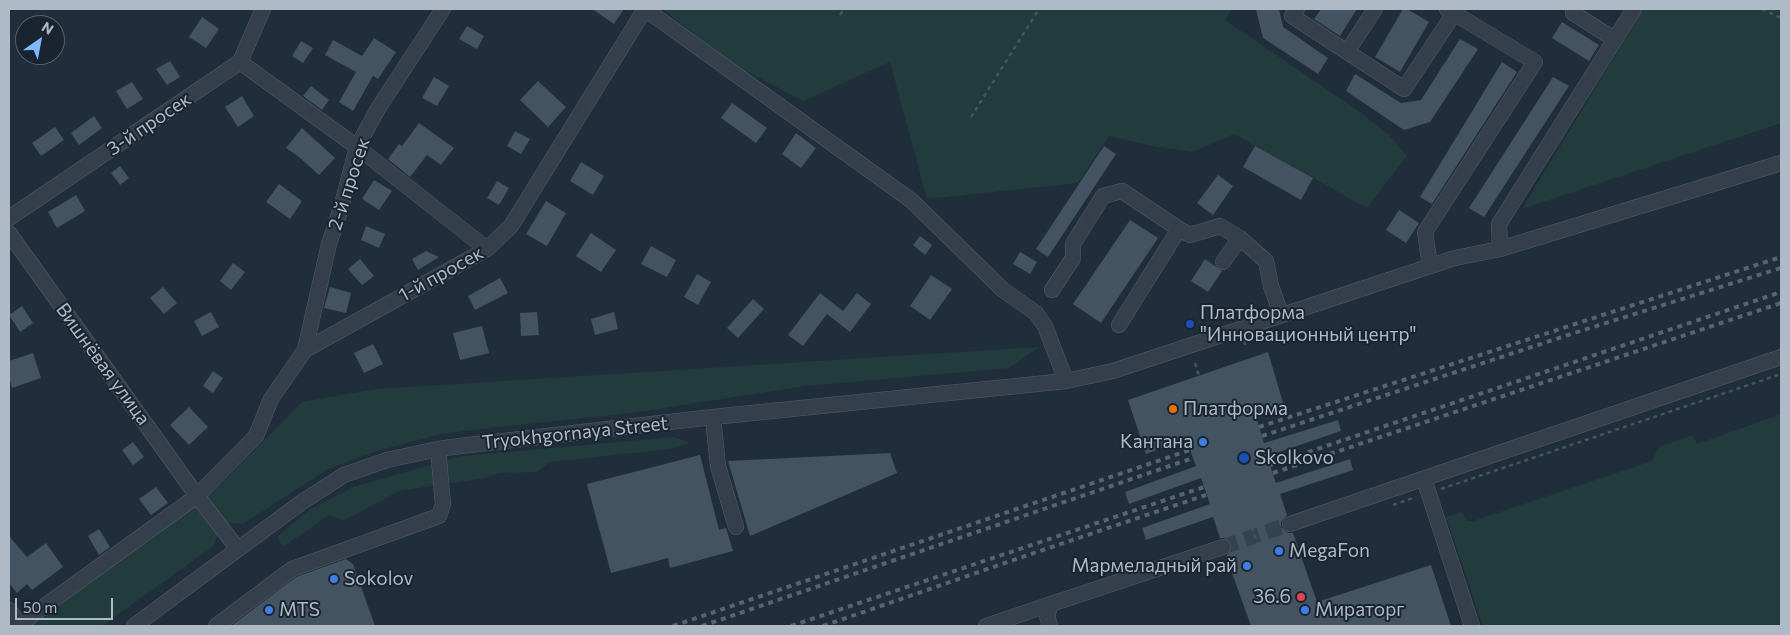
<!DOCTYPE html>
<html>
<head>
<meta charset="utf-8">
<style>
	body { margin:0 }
	#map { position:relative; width:1790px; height:635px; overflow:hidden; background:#202e3b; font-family:Commissioner,sans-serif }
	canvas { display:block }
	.frame { position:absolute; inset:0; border:10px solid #afbac7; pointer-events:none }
	.north { position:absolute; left:15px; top:15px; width:50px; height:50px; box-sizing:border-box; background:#192430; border:1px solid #55606c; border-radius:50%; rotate:33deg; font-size:14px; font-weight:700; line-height:20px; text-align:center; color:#afbac7 }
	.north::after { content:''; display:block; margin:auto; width:18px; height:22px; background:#7dbafe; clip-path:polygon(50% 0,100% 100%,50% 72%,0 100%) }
	.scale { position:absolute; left:15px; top:598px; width:98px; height:22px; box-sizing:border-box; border:2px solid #afbac7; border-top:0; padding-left:6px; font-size:15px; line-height:18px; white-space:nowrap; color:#afbac7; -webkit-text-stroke:4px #192430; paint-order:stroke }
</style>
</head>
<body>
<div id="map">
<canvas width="1790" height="635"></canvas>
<div class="frame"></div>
<div class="north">N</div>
<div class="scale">50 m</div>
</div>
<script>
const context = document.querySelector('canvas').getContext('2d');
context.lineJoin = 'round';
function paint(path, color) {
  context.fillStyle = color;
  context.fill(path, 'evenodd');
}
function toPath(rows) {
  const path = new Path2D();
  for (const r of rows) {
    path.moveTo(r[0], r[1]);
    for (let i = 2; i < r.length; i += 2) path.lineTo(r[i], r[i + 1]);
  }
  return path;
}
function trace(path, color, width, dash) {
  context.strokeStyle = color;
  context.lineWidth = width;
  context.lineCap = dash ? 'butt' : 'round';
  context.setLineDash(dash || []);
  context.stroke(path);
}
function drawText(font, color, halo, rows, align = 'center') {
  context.font = font + ' Commissioner,sans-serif';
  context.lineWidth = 4;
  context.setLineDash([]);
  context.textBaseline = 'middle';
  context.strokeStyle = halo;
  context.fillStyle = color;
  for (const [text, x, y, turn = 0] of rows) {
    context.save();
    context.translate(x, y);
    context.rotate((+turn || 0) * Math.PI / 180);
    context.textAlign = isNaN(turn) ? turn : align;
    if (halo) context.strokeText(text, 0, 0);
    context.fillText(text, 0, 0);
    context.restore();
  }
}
paint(toPath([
	[662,9,1232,9,1225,20,1360,112,1388,134,1407,156,1367,208,1234,134,1193,152,1152,146,1109,136,1078,183,927,199,890,62,803,101,735,65],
	[1643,9,1781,9,1781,123,1522,209],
	[1039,347,1009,368,806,386,632,413,498,427,441,434,377,451,328,469,243,524,221,522,214,546,102,626,21,626,205,500,302,402,377,389],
	[1781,414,1781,626,1483,626,1446,517,1462,512,1467,521,1473,521,1652,461,1657,450,1661,446,1693,435,1697,444],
	[674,437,690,443,671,449,550,462,536,472,500,473,485,478,399,491,343,521,329,515,283,547,277,537,309,510,353,487,462,456]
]), '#223b3c');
paint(toPath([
	[592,9,624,9,614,24],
	[1256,9,1279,9,1283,27,1328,58,1318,74,1263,38],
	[1321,9,1357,9,1340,36,1314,19],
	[1403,9,1407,9,1429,22,1400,72,1375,57],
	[202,17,219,29,206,48,189,37],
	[1562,22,1599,45,1589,61,1552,38],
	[467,26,484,36,477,49,459,39],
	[374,38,396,52,378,79,373,76,353,111,339,102,356,72,325,55,333,40,362,56],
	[1460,39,1478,49,1430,122,1404,130,1346,91,1355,74,1401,103,1421,100],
	[301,41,313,48,303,63,292,56],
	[170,61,180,77,167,85,156,69],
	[1502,62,1517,72,1432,204,1420,197],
	[434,77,449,86,437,106,422,98],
	[1553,77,1569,86,1484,217,1469,208],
	[538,81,566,107,548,127,520,100],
	[132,82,143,99,127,109,116,91],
	[311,86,329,100,322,110,303,96],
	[242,96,254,116,238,127,225,107],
	[732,103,767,128,756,143,721,118],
	[94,116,102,128,79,145,71,133],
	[419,123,454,148,441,165,427,155,410,177,388,159,399,144,402,146],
	[55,127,64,140,41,156,32,143],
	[302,128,335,158,319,175,299,157,286,148],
	[515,131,530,139,521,154,507,146],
	[796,133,816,148,801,168,782,154],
	[1104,146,1116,154,1048,257,1036,249],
	[1255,146,1313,178,1301,200,1243,167],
	[581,162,604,176,593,195,570,181],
	[120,166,129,178,120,185,111,173],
	[1218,175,1233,186,1213,215,1197,203],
	[374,180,392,191,379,210,362,199],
	[497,181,509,188,499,205,487,198],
	[279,184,302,201,290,219,266,202],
	[76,195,85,211,57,228,48,212],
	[546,201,566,213,547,246,526,234],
	[1399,210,1419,223,1406,243,1386,230],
	[1130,220,1158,238,1101,323,1073,304],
	[366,226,385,234,379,248,361,240],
	[591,233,616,250,601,272,576,256],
	[920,236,932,245,925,255,913,245],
	[651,246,676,260,667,277,641,264],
	[426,251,439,257,418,270,412,259],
	[1020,252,1037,262,1030,274,1013,264],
	[360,259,374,276,362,285,348,269],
	[1205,259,1222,271,1208,292,1191,281],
	[233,263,245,272,231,290,220,281],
	[697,274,711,282,698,305,684,297],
	[931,275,952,289,930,320,910,306],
	[500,278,508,293,475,310,468,296],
	[163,287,177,303,164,314,150,298],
	[330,287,351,293,346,313,324,308],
	[820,293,843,311,857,293,871,304,850,332,827,314,803,346,788,335],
	[753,299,764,309,738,338,727,328],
	[22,306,33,323,20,332,9,315],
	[211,312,219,327,202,336,194,321],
	[537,312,539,335,521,336,520,313],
	[614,312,618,329,595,335,591,319],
	[482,326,489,353,460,360,453,333],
	[373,344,383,364,364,373,354,353],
	[1268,352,1284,406,1256,417,1264,443,1338,420,1341,431,1267,456,1276,483,1350,459,1353,470,1280,494,1287,515,1281,522,1281,527,1288,533,1293,533,1317,602,1431,565,1451,626,1251,626,1226,556,1232,549,1232,544,1225,538,1220,538,1213,517,1146,540,1142,528,1210,504,1201,478,1129,504,1125,492,1196,466,1186,439,1146,454,1128,400],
	[33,353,41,378,12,388,9,377,9,361],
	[213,371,223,378,213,393,203,386],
	[189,407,208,427,189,445,170,425],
	[133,442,144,457,133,465,122,450],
	[890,453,897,473,750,536,728,461],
	[700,455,719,530,726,528,733,551,670,568,668,558,611,573,587,484],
	[156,487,168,503,151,515,139,499],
	[99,529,110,547,99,555,88,536],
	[9,536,27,557,46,543,63,567,32,590,27,584,17,593,9,583],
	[346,559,353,564,375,626,231,626,296,577]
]), '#445362');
trace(toPath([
	[1223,547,1290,524]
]), '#354350', 15, [15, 8]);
const minor = toPath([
	[645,9,912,201,1003,290,1036,313,1045,326,1066,381],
	[1297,9,1292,16,1404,89,1457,9],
	[1573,13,1614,39],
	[1347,52,1375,9],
	[240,62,357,147,487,249],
	[9,218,240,62,263,9],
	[9,233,197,496,238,549],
	[1500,249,1499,224,1634,9],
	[1223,262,1240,238],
	[1430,266,1425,232,1535,62,1447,9],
	[1052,290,1073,258,1073,244,1103,196,1122,191,1179,229],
	[1119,325,1179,229,1190,235,1220,226,1240,238,1266,261,1271,286,1281,314],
	[305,350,329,244,341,208,357,147,379,107,443,9],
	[713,417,718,466,736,527],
	[1424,479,1472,626],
	[1290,524,1781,357],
	[9,610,20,624],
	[17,626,197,496,256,436,271,399,305,350,487,249,511,226,645,9],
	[134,626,302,502,344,475,387,460,438,449,460,446,713,417,1066,381,1113,371,1455,258,1500,249,1781,163],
	[216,626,292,569,439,516,443,504,438,449],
	[986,626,1051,604],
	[1050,626,1047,616,1051,604,1223,547]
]);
trace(minor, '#525d69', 16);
trace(toPath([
	[1762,9,1781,18],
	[840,15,844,9],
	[971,117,1039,9],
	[1244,341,1246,347],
	[1195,363,1199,376],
	[1441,489,1781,374],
	[1393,505,1416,497],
	[1230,560,1293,539]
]), '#405859', 2.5, [4, 4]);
trace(minor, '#343f4b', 15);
trace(toPath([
	[1259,427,1781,257],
	[1262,436,1568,335,1781,268],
	[1270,465,1781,292],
	[1273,473,1781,303],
	[673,626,1190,450],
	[702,626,1193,458],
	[791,626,1204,487],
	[823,626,1028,555,1206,495]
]), '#556473', 4, [5, 5]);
trace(toPath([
	[1199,376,1286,626]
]), '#405859', 2.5, [4, 4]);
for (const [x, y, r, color] of [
	[1190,324,5,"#1a4fb4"],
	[1173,409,5,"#e8710a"],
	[1203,442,5,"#3f7fe0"],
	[1244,458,6,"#1a4fb4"],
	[1279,551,5,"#3f7fe0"],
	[1247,566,5,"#3f7fe0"],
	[334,579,5,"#3f7fe0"],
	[1301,597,5,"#e0444e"],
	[269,610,5,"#3f7fe0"],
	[1305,610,5,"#3f7fe0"]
]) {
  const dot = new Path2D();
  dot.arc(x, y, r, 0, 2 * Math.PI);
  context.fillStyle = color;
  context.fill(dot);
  trace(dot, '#192430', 2);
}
drawText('19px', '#afbac7', '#192430', [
	["3-й просек",149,124,-34],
	["2-й просек",349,184,-72],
	["1-й просек",441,274,-29],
	["Вишнёвая улица",103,364,54],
	["Tryokhgornaya Street",575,433,-6]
]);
drawText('19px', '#afbac7', '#192430', [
	["Платформа",1200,313],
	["\"Инновационный центр\"",1200,335],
	["Платформа",1183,409],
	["Кантана",1193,442,"right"],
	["Skolkovo",1255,458],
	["MegaFon",1289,551],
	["Мармеладный рай",1237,566,"right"],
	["Sokolov",344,579],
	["36.6",1291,597,"right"],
	["MTS",279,610],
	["Мираторг",1315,610]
], 'left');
</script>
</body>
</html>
